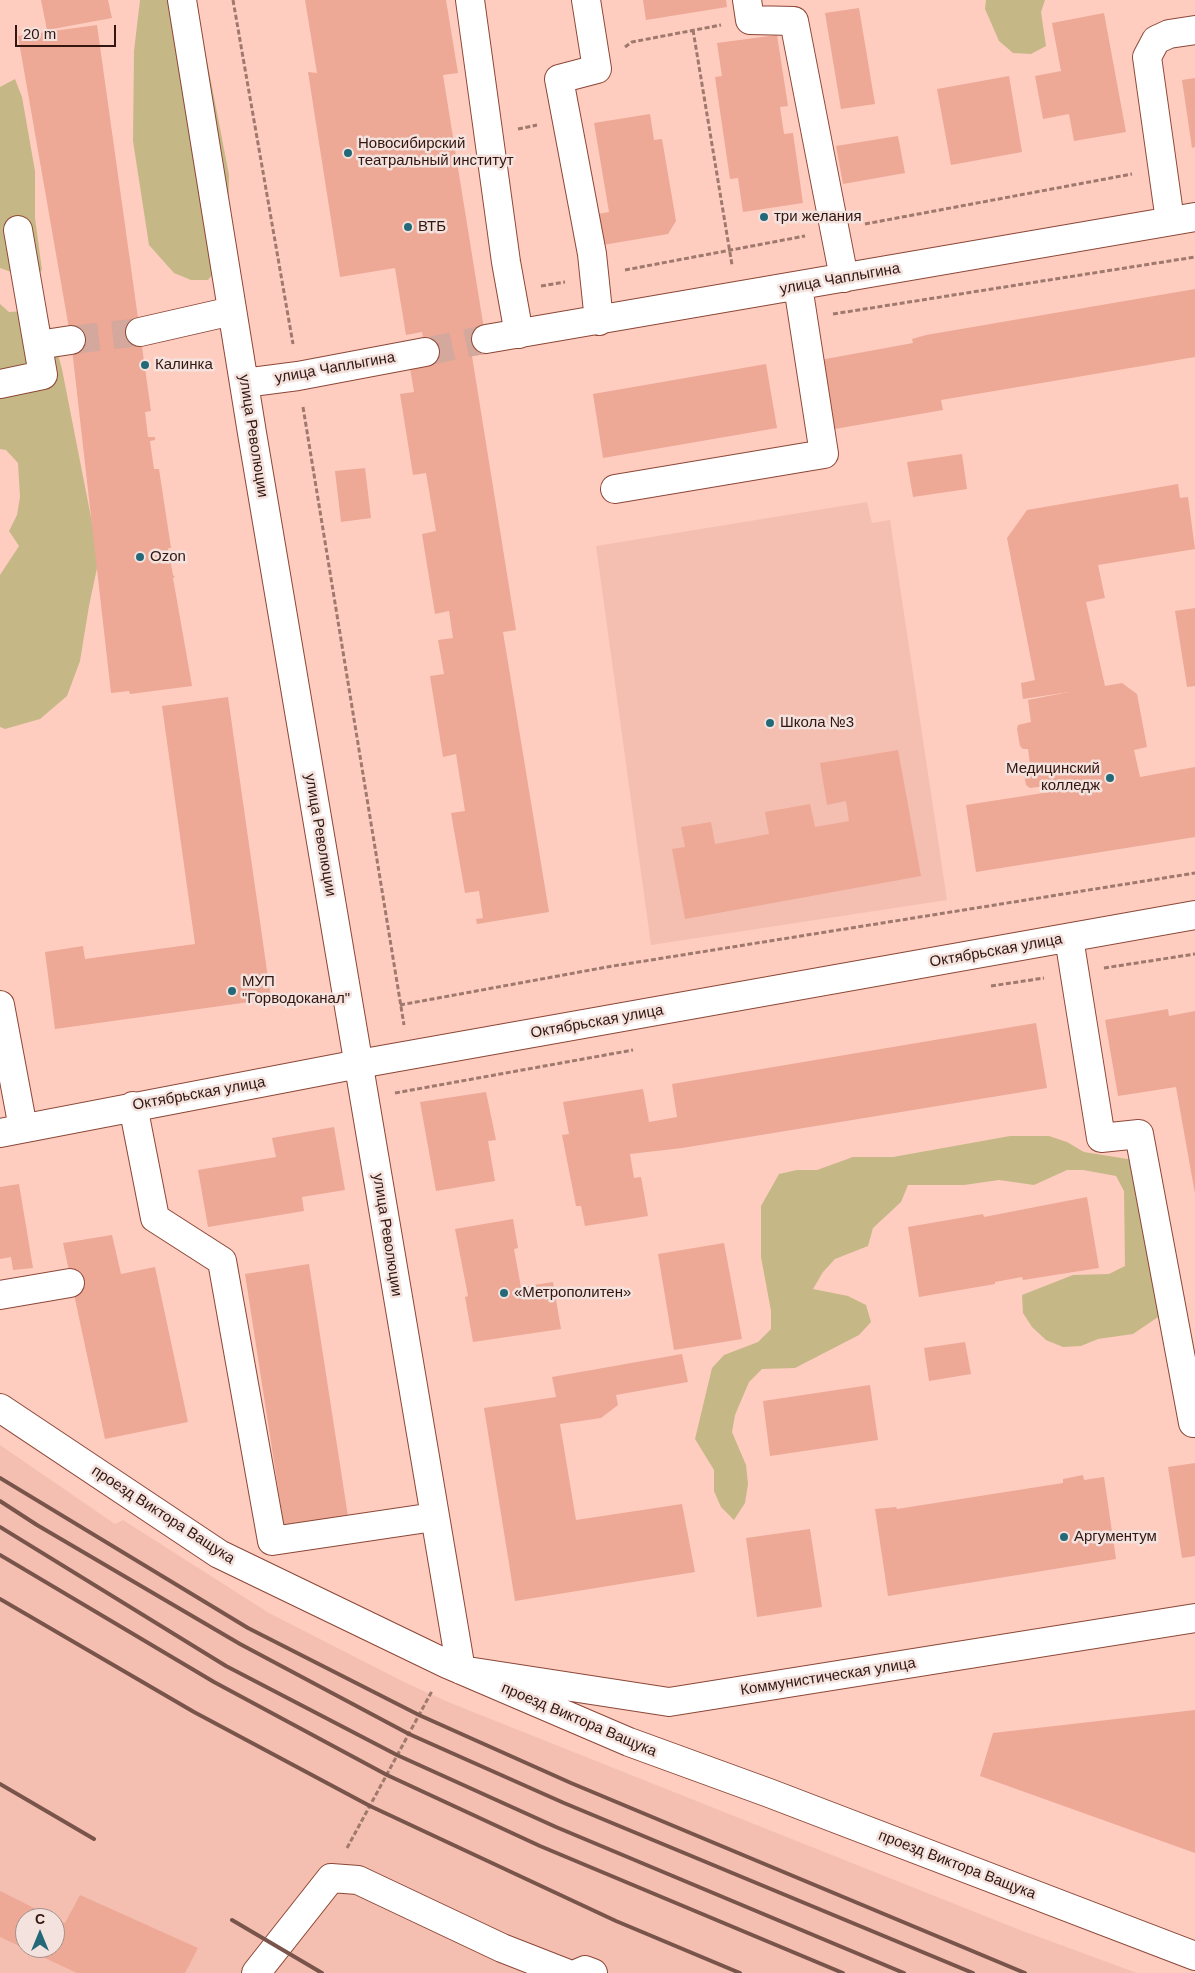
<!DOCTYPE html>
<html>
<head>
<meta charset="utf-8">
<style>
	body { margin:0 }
	#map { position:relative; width:1195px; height:1973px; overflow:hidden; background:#fecdc0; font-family:Helvetica,sans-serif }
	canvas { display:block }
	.north { position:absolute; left:15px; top:1908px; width:50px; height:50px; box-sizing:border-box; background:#f3e2de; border:1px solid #a6908b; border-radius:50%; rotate:0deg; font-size:14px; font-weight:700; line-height:20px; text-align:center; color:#33160f }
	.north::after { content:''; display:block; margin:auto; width:18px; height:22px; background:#236978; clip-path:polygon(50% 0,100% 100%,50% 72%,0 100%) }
	.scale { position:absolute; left:15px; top:25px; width:101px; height:22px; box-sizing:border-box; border:2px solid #33160f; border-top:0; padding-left:6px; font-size:15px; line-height:18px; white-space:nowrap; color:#33160f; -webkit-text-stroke:4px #f3e2de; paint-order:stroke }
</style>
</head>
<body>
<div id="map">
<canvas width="1195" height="1973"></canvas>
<div class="north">С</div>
<div class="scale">20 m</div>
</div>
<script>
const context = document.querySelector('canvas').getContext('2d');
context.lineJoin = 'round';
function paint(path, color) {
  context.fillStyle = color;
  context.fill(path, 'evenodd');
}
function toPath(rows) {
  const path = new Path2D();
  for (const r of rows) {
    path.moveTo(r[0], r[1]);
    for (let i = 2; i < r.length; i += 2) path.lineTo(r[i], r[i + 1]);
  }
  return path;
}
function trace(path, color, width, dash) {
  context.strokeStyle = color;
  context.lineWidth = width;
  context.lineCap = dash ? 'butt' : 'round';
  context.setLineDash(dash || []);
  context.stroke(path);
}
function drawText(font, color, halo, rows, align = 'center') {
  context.font = font + ' Helvetica,sans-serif';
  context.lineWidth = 5;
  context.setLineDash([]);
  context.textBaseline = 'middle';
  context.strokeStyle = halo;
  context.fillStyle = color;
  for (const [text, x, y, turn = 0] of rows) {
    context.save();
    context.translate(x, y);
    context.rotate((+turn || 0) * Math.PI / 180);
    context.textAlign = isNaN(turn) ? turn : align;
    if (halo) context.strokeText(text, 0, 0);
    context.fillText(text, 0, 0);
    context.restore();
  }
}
paint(toPath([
	[867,502,872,523,890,520,947,900,651,945,596,546],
	[0,1445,115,1524,123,1520,269,1613,404,1682,448,1702,1020,1930,1137,1973,0,1973],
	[25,1918,55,1918,55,1948,25,1948]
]), '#f4bfb1');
paint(toPath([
	[140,0,191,0,198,14,229,175,228,230,220,266,208,280,191,280,174,273,149,245,133,141,134,51],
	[986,0,1045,0,1041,12,1046,46,1031,54,1013,53,999,41,985,9],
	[15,79,22,97,35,171,35,218,42,270,29,283,14,273,0,268,0,87],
	[0,304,9,312,28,311,47,315,62,369,97,548,97,568,89,606,80,661,67,696,40,719,5,729,0,727,0,575,19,546,9,531,17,515,20,497,18,463,6,450,0,449],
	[1010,1136,1049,1136,1067,1142,1084,1152,1140,1161,1164,1313,1133,1334,1098,1339,1081,1346,1063,1347,1046,1340,1032,1327,1023,1313,1022,1295,1073,1275,1109,1274,1125,1266,1124,1191,1116,1176,1083,1170,1067,1170,1034,1185,999,1180,964,1185,908,1185,901,1202,873,1228,868,1246,835,1259,823,1272,813,1289,848,1296,866,1305,871,1322,859,1335,795,1368,762,1369,749,1382,735,1415,732,1432,746,1465,748,1484,745,1503,734,1520,721,1507,714,1491,714,1470,695,1439,712,1368,724,1355,758,1342,771,1329,771,1311,761,1257,761,1206,779,1174,797,1170,817,1170,853,1157,893,1157]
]), '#c5b886');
paint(toPath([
	[41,0,108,0,112,18,47,30],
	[305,0,446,0,458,73,443,75,488,354,472,356,516,630,503,632,549,912,477,924,476,919,483,918,479,891,465,893,451,813,465,811,456,754,443,757,430,676,444,674,438,640,453,638,449,611,435,614,422,534,436,531,426,473,413,475,400,394,414,392,409,362,427,360,422,332,406,335,395,268,340,277,308,72,317,73],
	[643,0,726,0,727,7,646,20],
	[859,8,875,104,841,109,825,13],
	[1104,13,1126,132,1074,141,1069,114,1043,119,1035,76,1061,71,1052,23],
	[97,25,151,411,145,412,148,437,155,437,155,440,150,441,154,469,159,469,171,548,168,548,173,575,175,577,173,578,192,686,130,694,129,691,111,693,71,340,18,36],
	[777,35,788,106,780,107,784,134,793,133,803,203,743,212,738,178,730,179,715,77,722,76,717,43],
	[1009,76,1022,152,951,165,937,89],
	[1195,78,1195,147,1192,148,1182,80],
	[650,114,654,140,662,139,676,221,668,234,597,246,592,215,609,212,594,123],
	[898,136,905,173,843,184,836,146],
	[1195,289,1195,357,941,400,943,410,829,430,820,360,913,343,912,339,926,335],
	[766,364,777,428,603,458,593,394],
	[962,454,967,489,913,497,907,462],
	[365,468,371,518,341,522,335,471],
	[1178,484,1180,498,1188,497,1195,549,1098,565,1105,598,1086,602,1105,686,1122,683,1137,694,1147,747,1134,750,1140,777,1195,767,1195,837,976,872,966,805,1056,791,1055,785,1030,788,1026,785,1023,768,1026,764,1030,764,1028,749,1023,749,1020,746,1017,729,1018,725,1031,722,1028,700,1069,692,1023,699,1021,683,1035,680,1007,538,1027,510],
	[1195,608,1195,686,1187,687,1175,611],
	[228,697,271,999,55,1029,45,952,83,946,85,959,195,944,162,706],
	[898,750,921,876,685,919,672,849,685,847,681,827,711,822,715,844,769,834,765,812,810,804,815,827,849,821,846,801,827,805,820,763],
	[1168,1009,1169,1016,1195,1011,1195,1194,1176,1087,1118,1096,1105,1020],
	[1036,1023,1047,1088,682,1148,630,1154,634,1178,641,1177,648,1216,585,1226,581,1206,576,1206,562,1135,569,1134,563,1102,643,1089,649,1122,677,1117,672,1084],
	[486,1092,496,1140,488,1141,495,1181,436,1191,420,1102],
	[334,1127,345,1190,302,1197,304,1211,208,1227,198,1170,276,1157,272,1138],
	[19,1184,33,1268,13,1270,11,1257,0,1259,0,1187],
	[1087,1197,1099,1268,1023,1280,1022,1277,995,1282,995,1284,919,1297,908,1227,983,1214,984,1217],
	[513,1219,518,1248,514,1249,521,1287,553,1282,561,1329,473,1342,465,1297,468,1296,455,1229],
	[112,1235,121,1274,155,1267,188,1422,105,1439,63,1243],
	[724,1243,742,1339,674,1350,658,1254],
	[309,1264,349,1523,285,1533,245,1274],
	[965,1342,971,1374,929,1381,924,1348],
	[682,1354,688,1382,616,1395,618,1405,601,1418,560,1424,576,1520,682,1504,695,1572,515,1601,484,1408,556,1397,552,1377],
	[870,1385,878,1440,770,1456,763,1401],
	[1195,1463,1195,1556,1182,1558,1168,1467],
	[1083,1475,1084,1480,1104,1477,1116,1559,888,1596,875,1509,896,1507,897,1509,1063,1483,1063,1479],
	[810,1529,822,1607,757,1617,746,1538],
	[1195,1710,1195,1853,980,1776,993,1733],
	[0,1891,54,1918,25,1918,25,1948,55,1948,55,1919,65,1923,80,1895,198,1948,185,1973,77,1973,0,1937]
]), '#eda896');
trace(toPath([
	[71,340,140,332],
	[425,352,486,339]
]), '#d5a89d', 28, [28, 14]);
const minor = toPath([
	[182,0,252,433,461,1670,669,1702,1195,1618],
	[470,0,506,262,519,334],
	[586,0,597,69,559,79,592,254,599,321],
	[747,0,750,20,794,21,844,278],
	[1170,221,1147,57,1156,40,1169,34,1195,30],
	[140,332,232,311],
	[486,339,1195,217],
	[38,345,71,340],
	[244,383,298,376,425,352],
	[0,384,43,375,18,230],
	[615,489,824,454,798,286],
	[1069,938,1101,1138,1139,1134,1193,1423,1195,1423],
	[0,1005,23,1128],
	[133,1106,155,1218,222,1261,272,1541,434,1517],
	[0,1133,359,1064,1195,915],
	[0,1295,70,1283],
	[0,1408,219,1554,447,1664,629,1742,769,1793,1195,1956],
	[256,1973,331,1878,358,1880,502,1948,566,1973],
	[578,1973,585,1970,593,1973]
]);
trace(minor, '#8c4736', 30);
trace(toPath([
	[233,0,293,344],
	[693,30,732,265],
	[625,47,632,42,721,25],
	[518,129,537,125],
	[865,224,1132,174],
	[625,270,805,236],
	[541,286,565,282],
	[833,314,1195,257],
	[303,407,404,1025],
	[1104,968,1195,954],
	[991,986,1044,978],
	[400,1005,607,967,1195,873],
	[395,1093,633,1050],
	[347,1848,432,1691]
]), '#a0796e', 3, [5, 2.5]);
trace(minor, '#fff', 28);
trace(toPath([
	[0,1478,248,1628,419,1715,571,1783,1025,1973],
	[0,1501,37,1525,240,1644,409,1734,564,1803,973,1973],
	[0,1527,226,1666,397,1755,556,1827,904,1973],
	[0,1555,214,1682,387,1775,540,1846,843,1973],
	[0,1599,194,1712,370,1806,616,1921,740,1973],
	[0,1784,94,1839],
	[232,1920,322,1973]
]), '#78544b', 4);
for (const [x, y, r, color] of [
	[348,153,5,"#236978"],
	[764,217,5,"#236978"],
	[408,227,5,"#236978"],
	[145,365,5,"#236978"],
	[140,557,5,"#236978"],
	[770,723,5,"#236978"],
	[1110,778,5,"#236978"],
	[232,991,5,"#236978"],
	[504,1293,5,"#236978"],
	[1064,1537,5,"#236978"]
]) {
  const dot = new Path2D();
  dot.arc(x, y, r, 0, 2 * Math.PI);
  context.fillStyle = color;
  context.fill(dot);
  trace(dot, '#f3e2de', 2);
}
drawText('15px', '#33160f', '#f3e2de', [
	["Новосибирский",358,144],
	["театральный институт",358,161],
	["три желания",774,217],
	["ВТБ",418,227],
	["Калинка",155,365],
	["Ozon",150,557],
	["Школа №3",780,723],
	["Медицинский",1100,769,"right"],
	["колледж",1100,786,"right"],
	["МУП",242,982],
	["\"Горводоканал\"",242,999],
	["«Метрополитен»",514,1293],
	["Аргументум",1074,1537]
], 'left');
drawText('15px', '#33160f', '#f3e2de', [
	["улица Чаплыгина",840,279,-10],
	["улица Чаплыгина",335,368,-10],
	["улица Революции",253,436,81],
	["улица Революции",320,835,80],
	["Октябрьская улица",996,951,-10],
	["Октябрьская улица",597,1022,-10],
	["Октябрьская улица",199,1094,-10],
	["улица Революции",387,1235,81],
	["проезд Виктора Ващука",163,1515,33],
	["Коммунистическая улица",828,1677,-9],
	["проезд Виктора Ващука",579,1720,23],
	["проезд Виктора Ващука",957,1865,21]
]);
</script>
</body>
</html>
